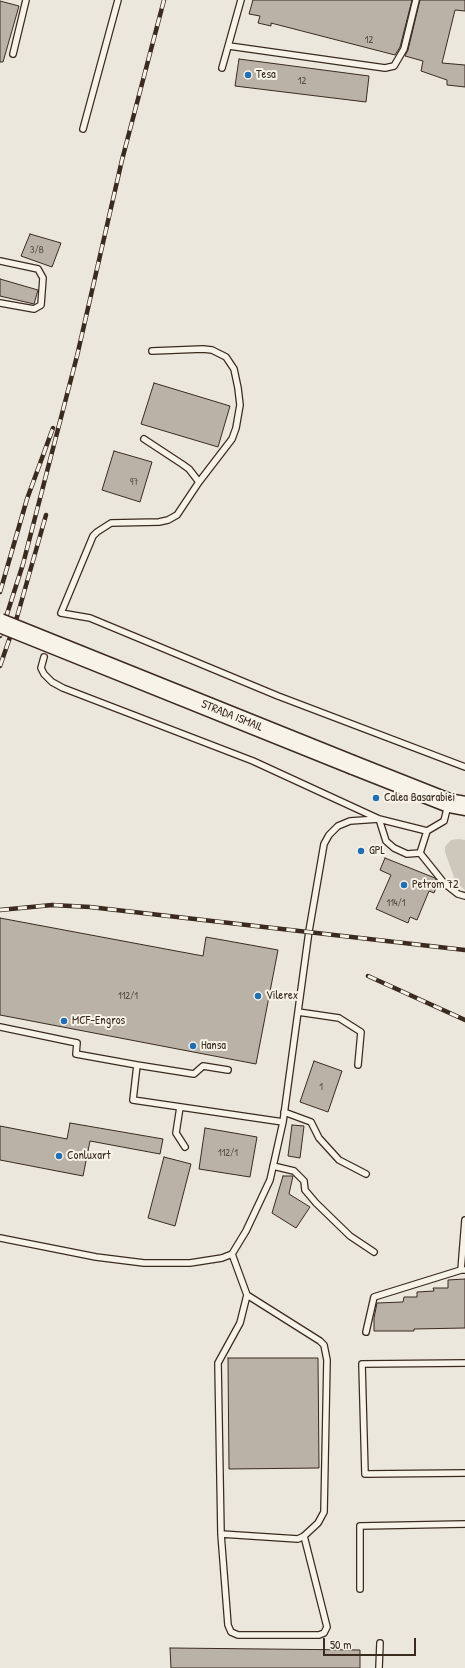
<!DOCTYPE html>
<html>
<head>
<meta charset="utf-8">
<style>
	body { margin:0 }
	#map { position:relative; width:465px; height:1668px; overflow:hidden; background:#ece7dc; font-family:"Patrick Hand",sans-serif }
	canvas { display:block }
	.scale { position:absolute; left:323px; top:1638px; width:93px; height:18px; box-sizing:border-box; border:2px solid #3b2a1e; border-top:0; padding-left:5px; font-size:12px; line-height:14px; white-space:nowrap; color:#3b2a1e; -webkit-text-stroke:3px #f7f3e8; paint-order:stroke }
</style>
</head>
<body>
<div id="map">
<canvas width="465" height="1668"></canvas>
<div class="scale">50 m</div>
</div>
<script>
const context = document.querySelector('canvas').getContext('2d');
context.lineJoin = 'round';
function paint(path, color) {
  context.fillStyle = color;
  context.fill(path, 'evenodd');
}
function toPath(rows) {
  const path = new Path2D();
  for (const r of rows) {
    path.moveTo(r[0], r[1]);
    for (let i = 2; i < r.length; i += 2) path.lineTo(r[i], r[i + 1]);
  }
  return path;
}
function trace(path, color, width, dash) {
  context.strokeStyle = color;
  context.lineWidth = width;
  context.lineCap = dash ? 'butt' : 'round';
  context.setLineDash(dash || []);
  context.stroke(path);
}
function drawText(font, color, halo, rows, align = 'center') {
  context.font = font + ' "Patrick Hand",sans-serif';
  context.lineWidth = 4;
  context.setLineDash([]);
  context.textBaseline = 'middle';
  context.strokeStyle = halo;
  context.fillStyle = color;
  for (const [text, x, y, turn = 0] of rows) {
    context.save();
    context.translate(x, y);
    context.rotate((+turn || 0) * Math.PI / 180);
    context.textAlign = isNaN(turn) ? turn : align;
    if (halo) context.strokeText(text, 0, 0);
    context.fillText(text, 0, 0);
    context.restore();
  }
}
paint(toPath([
	[458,839,465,840,465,890,456,883,445,852,445,847,451,840]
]), '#cec8bc');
const building = toPath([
	[253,0,412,0,400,47,395,55,271,23,271,26,258,23,260,16,249,14,253,0],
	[420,0,465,0,465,11,455,10,442,63,465,65,465,87,447,85,447,80,421,71,423,61,405,56,408,50,420,0],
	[0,1,19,6,3,62,0,62,0,1],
	[239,59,369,76,366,102,235,86,239,59],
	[30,234,61,243,52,267,21,256,30,234],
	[0,279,38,290,34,304,0,296,0,279],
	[154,383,230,406,218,447,141,424,154,383],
	[114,451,152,462,140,502,102,490,114,451],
	[385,858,435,878,438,883,434,893,429,891,417,920,410,917,408,923,376,909,391,875,380,870,385,858],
	[0,918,203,956,206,937,278,950,256,1064,0,1015,0,918],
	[314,1061,342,1071,328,1112,300,1102,314,1061],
	[70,1123,163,1139,160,1154,90,1141,83,1176,0,1160,0,1126,67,1139,70,1123],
	[292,1125,304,1126,300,1158,288,1156,292,1125],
	[205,1128,257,1137,250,1177,199,1169,205,1128],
	[164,1157,191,1164,175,1226,148,1218,164,1157],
	[283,1176,293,1176,289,1194,310,1207,296,1228,272,1213,283,1176],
	[465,1279,465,1328,414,1329,414,1331,374,1331,374,1318,377,1303,403,1302,404,1297,417,1297,417,1292,434,1291,433,1288,448,1288,448,1280,465,1279],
	[228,1358,318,1358,319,1468,229,1469,228,1358],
	[170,1648,360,1650,360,1668,171,1668,170,1648]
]);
paint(building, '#bab2a7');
trace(building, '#3b2a1e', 1);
const lane = toPath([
	[229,46,385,68,394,66,404,49,416,0],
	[13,54,26,0],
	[222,68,241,0],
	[83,129,118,0],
	[0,261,38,269,43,278,41,305,34,309,0,303],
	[152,351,203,349,212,350,226,357,234,369,238,388,240,405,236,428,232,439,199,482,177,515,168,520,159,522,111,523,97,532,93,536,61,613,90,618,278,696,465,767],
	[144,439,182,464,189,469,199,482],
	[44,657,41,668,44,674,52,682,63,688,253,761,379,819,427,831,444,821,448,805],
	[420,853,444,883,458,894,465,896],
	[298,1012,339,1018,361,1032,358,1065],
	[0,1027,77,1043,76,1054,137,1065,133,1100,283,1122],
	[137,1065,194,1074,203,1066,228,1070],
	[180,1107,176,1133,185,1147],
	[284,1112,311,1122,319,1138,339,1160,366,1174],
	[273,1166,294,1171,304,1181,305,1190,316,1203,350,1236,374,1252],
	[465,1220,461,1270,465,1270],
	[0,1238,96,1257,144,1263,190,1263,222,1258,232,1254,246,1231,270,1180,283,1122,309,931,324,844,329,835,338,826,350,821,379,819,386,841,394,848,407,854,420,853,427,831],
	[232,1254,247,1295,240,1323,218,1363,221,1534,228,1625,231,1632,238,1635,319,1635,324,1633,327,1627,304,1536],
	[366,1332,374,1297,461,1270],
	[465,1363,362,1364,365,1474,465,1473],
	[221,1534,298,1539,304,1536,318,1523,324,1512,327,1360,324,1345,320,1341,247,1295],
	[360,1589,360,1526,465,1524],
	[379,1668,380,1643]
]);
const primary = toPath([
	[353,765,449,803,465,806]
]);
trace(lane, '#3b2a1e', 8);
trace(primary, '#3b2a1e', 21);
trace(lane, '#f7f3e8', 5.5);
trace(primary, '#f7f3e8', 18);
const rail = toPath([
	[0,592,27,499,53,428],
	[0,636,23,564,77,356,122,160,164,0],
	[0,666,17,617,46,515],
	[0,910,52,905,90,907,465,950],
	[368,976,465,1020]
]);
trace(rail, '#3b2a1e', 4.5);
trace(rail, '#f7f3e8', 3, [9]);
const primaryBridge = toPath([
	[0,623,353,765]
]);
trace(primaryBridge, '#3b2a1e', 21, []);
trace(primaryBridge, '#f7f3e8', 18);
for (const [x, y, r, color] of [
	[248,75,4,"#1f6fb2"],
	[376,798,4,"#1f6fb2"],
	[361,851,4,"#1f6fb2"],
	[404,885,4,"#1f6fb2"],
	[258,996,4,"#1f6fb2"],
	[64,1021,4,"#1f6fb2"],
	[193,1046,4,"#1f6fb2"],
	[59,1156,4,"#1f6fb2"]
]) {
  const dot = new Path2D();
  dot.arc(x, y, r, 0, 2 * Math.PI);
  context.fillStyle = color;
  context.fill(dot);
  trace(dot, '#f7f3e8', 1.5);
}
drawText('10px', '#5b4c40', null, [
	["12",369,40],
	["12",302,81],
	["3/B",37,250],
	["97",134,482],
	["114/1",396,903],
	["112/1",128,996],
	["1",321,1087],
	["112/1",228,1153]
]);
drawText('12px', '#3b2a1e', '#f7f3e8', [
	["Tesa",256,75],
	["Calea Basarabiei",384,798],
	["GPL",369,851],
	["Petrom 72",412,885],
	["Vilerex",266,996],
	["MCF-Engros",72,1021],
	["Hansa",201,1046],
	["Conluxart",67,1156]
], 'left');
drawText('12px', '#3b2a1e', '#f7f3e8', [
	["STRADA ISMAIL",232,716,22]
]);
</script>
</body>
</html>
